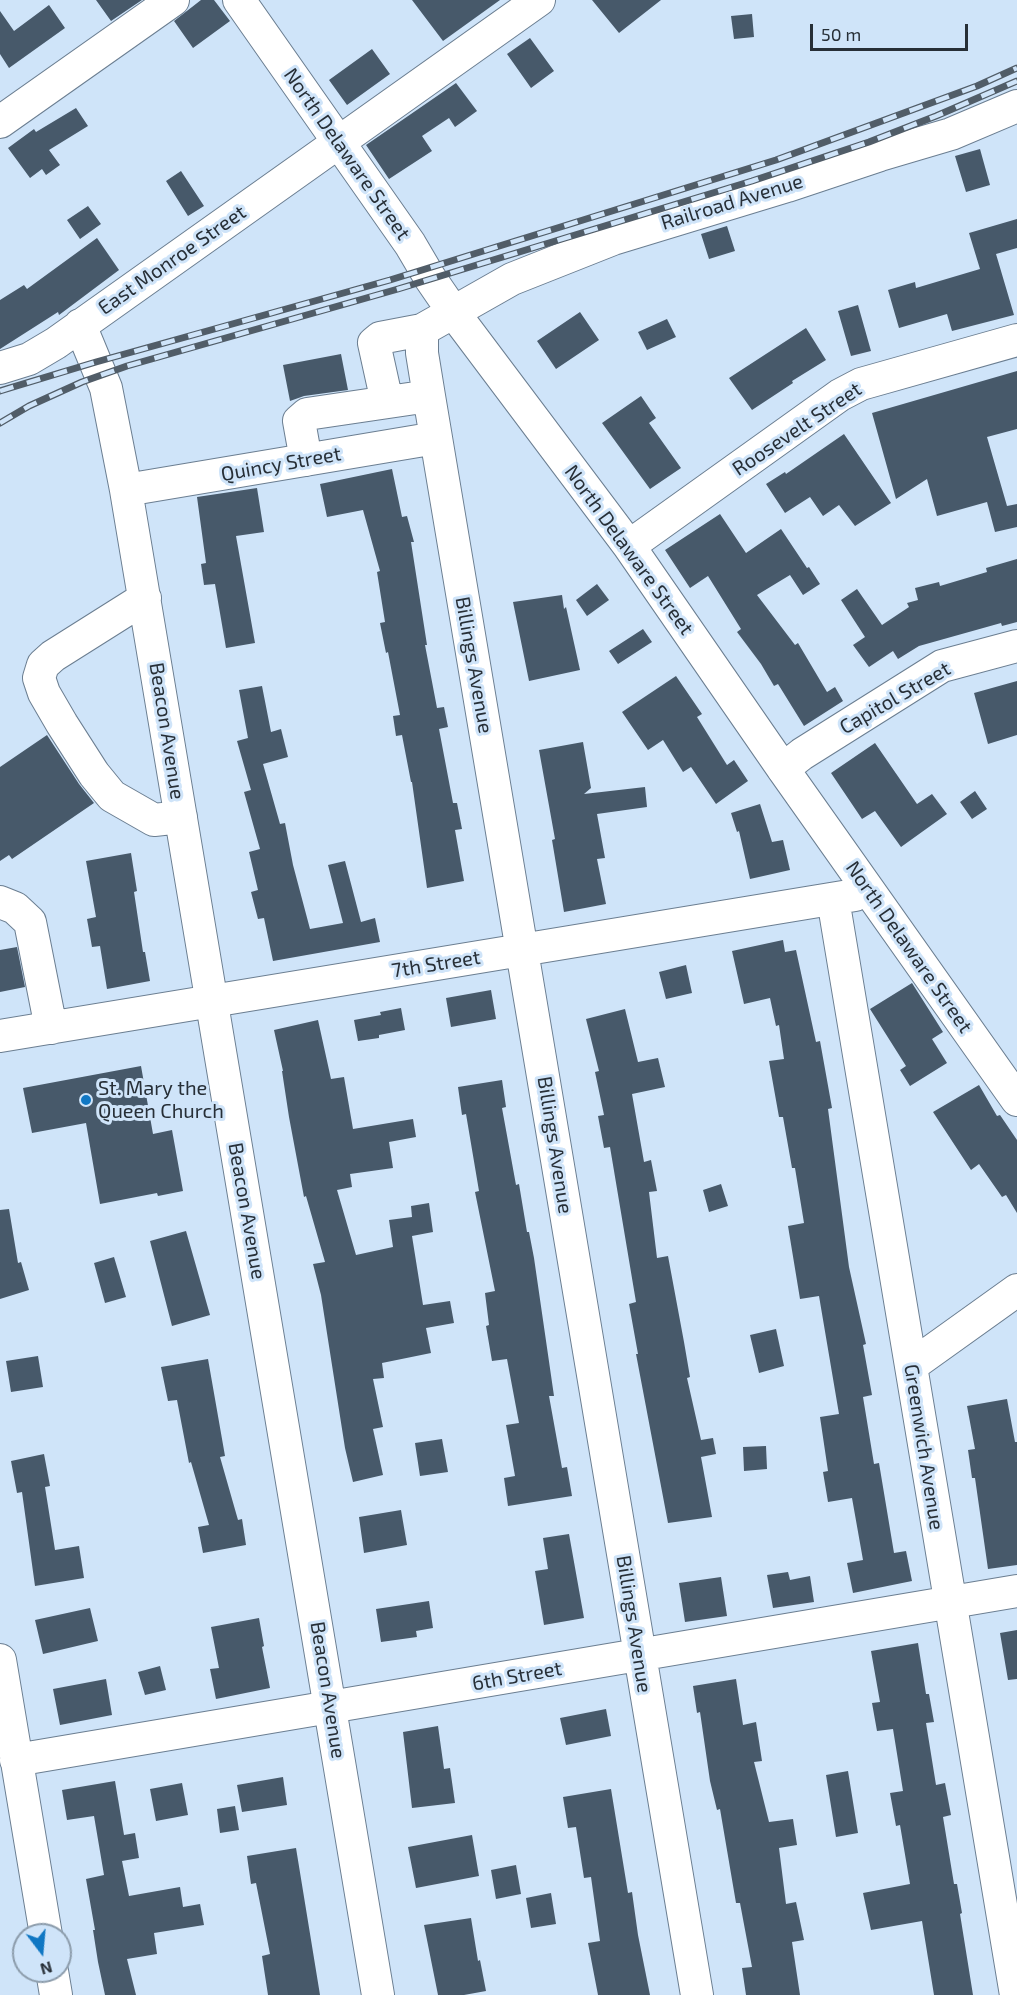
<!DOCTYPE html>
<html>
<head>
<meta charset="utf-8">
<style>
	body { margin:0 }
	#map { position:relative; width:1017px; height:1995px; overflow:hidden; background:#cfe4f9; font-family:"Exo 2",sans-serif }
	canvas { display:block }
	.north { position:absolute; left:12px; top:1923px; width:60px; height:60px; box-sizing:border-box; background:#cfe4f9; border:2px solid #8c9cab; border-radius:50%; rotate:164deg; font-size:16px; font-weight:700; line-height:24px; text-align:center; color:#272f37 }
	.north::after { content:''; display:block; margin:auto; width:21px; height:27px; background:#1077c3; clip-path:polygon(50% 0,100% 100%,50% 72%,0 100%) }
	.scale { position:absolute; left:810px; top:24px; width:158px; height:27px; box-sizing:border-box; border:3px solid #272f37; border-top:0; padding-left:8px; font-size:18px; line-height:21px; white-space:nowrap; color:#272f37; -webkit-text-stroke:4px #cfe4f9; paint-order:stroke }
</style>
</head>
<body>
<div id="map">
<canvas width="1017" height="1995"></canvas>
<div class="north">N</div>
<div class="scale">50 m</div>
</div>
<script>
const context = document.querySelector('canvas').getContext('2d');
context.lineJoin = 'round';
function paint(path, color) {
  context.fillStyle = color;
  context.fill(path, 'evenodd');
}
function toPath(rows) {
  const path = new Path2D();
  for (const r of rows) {
    path.moveTo(r[0], r[1]);
    for (let i = 2; i < r.length; i += 2) path.lineTo(r[i], r[i + 1]);
  }
  return path;
}
function trace(path, color, width, dash) {
  context.strokeStyle = color;
  context.lineWidth = width;
  context.lineCap = dash ? 'butt' : 'round';
  context.setLineDash(dash || []);
  context.stroke(path);
}
function drawText(font, color, halo, rows, align = 'center') {
  context.font = font + ' "Exo 2",sans-serif';
  context.lineWidth = 6;
  context.setLineDash([]);
  context.textBaseline = 'middle';
  context.strokeStyle = halo;
  context.fillStyle = color;
  for (const [text, x, y, turn = 0] of rows) {
    context.save();
    context.translate(x, y);
    context.rotate((+turn || 0) * Math.PI / 180);
    context.textAlign = isNaN(turn) ? turn : align;
    if (halo) context.strokeText(text, 0, 0);
    context.fillText(text, 0, 0);
    context.restore();
  }
}
paint(toPath([
	[96,0,142,0,111,21],
	[201,0,214,0,230,21,193,48,174,21],
	[412,0,500,0,443,41],
	[592,0,661,0,619,33],
	[49,5,65,28,9,68,0,54,0,11,14,31],
	[752,14,754,37,734,39,731,16],
	[530,38,554,71,531,88,507,54],
	[372,49,390,74,347,105,329,80],
	[456,83,477,111,455,127,449,118,422,136,432,151,389,179,366,145],
	[76,108,88,126,49,150,60,165,46,175,42,169,30,178,8,148,34,129,36,132],
	[980,149,990,185,966,192,955,156],
	[181,171,204,206,188,216,166,181],
	[88,206,101,224,80,239,67,220],
	[1017,219,1017,248,996,254,1014,315,952,331,947,314,899,328,888,290,915,282,916,288,980,269,969,233],
	[727,226,735,251,709,259,701,234],
	[97,238,119,270,59,315,58,312,0,349,0,300,24,285,27,289],
	[858,305,871,351,851,356,838,311],
	[580,312,599,340,556,369,537,341],
	[667,319,676,337,647,350,638,332],
	[806,328,826,360,792,381,793,383,752,410,729,378],
	[341,354,348,390,304,396,290,401,283,365],
	[1017,371,1017,429,987,437,1007,506,1017,504,1017,527,995,532,987,502,937,516,927,479,896,499,872,413],
	[641,396,656,418,649,423,681,468,650,489,602,423],
	[844,434,891,503,855,526,839,505,823,516,810,497,785,513,766,484,785,472,786,474],
	[392,469,402,517,407,516,414,542,411,542,427,645,425,645,437,708,444,707,448,727,439,729,453,803,457,803,462,829,455,830,464,881,427,888,412,782,411,782,402,735,396,736,393,716,400,715,388,652,386,653,380,623,385,622,377,572,380,571,363,510,327,517,320,484],
	[257,488,264,532,236,536,255,643,226,648,215,584,204,585,201,564,206,563,197,497],
	[720,514,746,553,781,529,807,568,809,567,820,584,803,595,790,575,757,595,795,645,798,643,827,692,835,687,843,701,804,726,778,684,774,686,761,664,737,632,741,629,708,576,690,588,665,550],
	[1017,559,1017,622,1002,626,1001,623,919,646,898,659,893,651,869,667,853,645,865,637,841,600,857,589,882,625,909,607,907,603,918,600,915,588,939,582,940,586,987,572,986,568],
	[597,584,609,600,587,616,576,600],
	[562,595,564,609,566,607,580,670,529,681,513,602],
	[643,629,652,642,618,664,609,651],
	[676,676,702,714,697,717,727,765,734,760,748,781,716,804,691,767,683,772,663,740,648,750,622,712],
	[1017,681,1017,735,988,744,974,693],
	[262,686,271,732,281,729,288,757,263,764,280,824,285,823,293,865,310,929,343,923,328,865,345,861,361,922,375,918,380,942,273,961,264,918,258,919,251,892,258,890,249,852,260,849,244,792,251,790,237,741,248,738,239,690],
	[47,735,79,784,94,803,12,859,9,855,0,861,0,767],
	[583,742,591,788,584,794,645,787,647,807,597,814,605,858,597,859,606,904,564,912,552,840,555,839,539,750],
	[875,743,917,804,932,794,947,814,901,847,875,811,862,819,831,773],
	[975,791,987,809,972,819,960,802],
	[760,804,772,842,783,840,790,870,750,879,739,831,737,832,731,813],
	[131,853,137,891,134,892,143,952,145,952,150,981,107,989,100,946,92,947,87,919,96,917,86,861],
	[783,940,785,952,796,950,816,1042,820,1041,832,1108,828,1109,849,1267,866,1344,863,1345,872,1395,863,1397,874,1464,879,1463,894,1553,906,1551,912,1581,853,1593,847,1563,863,1560,852,1498,828,1502,823,1472,828,1471,820,1417,839,1414,819,1296,800,1299,788,1226,804,1223,795,1168,792,1168,783,1117,779,1117,769,1061,784,1059,779,1025,776,1026,770,998,744,1004,732,951],
	[17,947,25,987,0,992,0,950],
	[686,965,692,993,666,999,659,972],
	[912,983,943,1032,932,1039,947,1063,910,1086,900,1070,906,1066,870,1009],
	[491,990,496,1019,451,1027,446,998],
	[401,1008,405,1030,379,1035,379,1038,358,1041,354,1020,381,1015,380,1012],
	[625,1009,638,1062,658,1058,665,1087,632,1094,644,1162,651,1160,657,1191,649,1192,657,1258,668,1256,684,1342,690,1377,687,1378,701,1440,713,1438,716,1454,701,1457,712,1517,668,1523,636,1354,638,1354,629,1304,636,1302,610,1147,604,1148,598,1116,604,1115,595,1072,599,1071,586,1019],
	[318,1020,331,1079,344,1077,353,1129,413,1119,416,1137,389,1142,393,1168,350,1174,352,1187,337,1190,356,1255,393,1247,389,1220,412,1217,411,1206,429,1203,433,1232,412,1236,423,1305,450,1301,454,1323,426,1328,431,1353,382,1363,384,1378,373,1379,383,1427,373,1429,383,1475,353,1482,345,1448,321,1295,313,1264,325,1262,306,1196,304,1197,289,1117,282,1071,283,1071,274,1030],
	[141,1066,153,1134,172,1130,183,1191,158,1196,157,1193,100,1204,86,1123,32,1133,23,1088],
	[502,1080,506,1107,502,1108,516,1185,519,1184,527,1232,529,1232,534,1258,554,1396,549,1396,562,1468,567,1467,572,1496,508,1506,504,1478,515,1476,506,1425,519,1423,507,1359,492,1361,486,1326,489,1325,485,1293,495,1291,475,1192,479,1191,466,1114,462,1115,458,1087],
	[979,1085,997,1116,1000,1115,1017,1140,1017,1213,1006,1195,1002,1197,979,1164,971,1170,933,1112],
	[721,1184,728,1206,709,1212,703,1190],
	[9,1209,18,1263,21,1262,29,1290,0,1299,0,1210],
	[186,1231,210,1315,172,1326,150,1241],
	[114,1257,126,1297,105,1303,94,1263],
	[776,1329,784,1366,759,1373,750,1335],
	[38,1356,43,1387,11,1392,6,1361],
	[208,1359,225,1456,220,1457,238,1520,242,1519,246,1545,203,1553,198,1527,209,1525,191,1462,189,1463,177,1400,168,1401,161,1367],
	[1007,1399,1015,1442,1017,1442,1017,1565,988,1569,975,1478,972,1478,968,1450,975,1449,967,1406],
	[442,1439,448,1472,420,1476,415,1443],
	[766,1446,767,1469,744,1471,743,1447],
	[44,1454,50,1486,45,1487,55,1550,79,1546,84,1578,35,1586,22,1492,17,1493,11,1461],
	[401,1510,407,1545,364,1553,359,1517],
	[569,1534,584,1618,544,1625,535,1571,548,1569,543,1538],
	[788,1572,790,1580,810,1576,814,1602,773,1608,767,1575],
	[721,1577,727,1616,685,1622,679,1583],
	[429,1601,433,1628,416,1631,417,1637,381,1642,376,1609],
	[90,1608,98,1641,43,1654,35,1620],
	[259,1618,264,1646,262,1647,270,1688,216,1699,210,1669,219,1668,211,1627],
	[1017,1630,1017,1679,1008,1680,1000,1633],
	[918,1643,926,1694,929,1694,934,1722,926,1723,936,1785,945,1783,951,1815,943,1817,954,1884,957,1884,962,1913,960,1914,973,1995,934,1995,922,1921,871,1930,863,1893,910,1884,900,1825,896,1826,890,1793,903,1791,893,1729,877,1731,872,1703,880,1702,871,1651],
	[160,1666,166,1690,145,1695,138,1672],
	[106,1679,112,1715,60,1725,53,1689],
	[736,1679,743,1725,756,1722,762,1761,754,1762,769,1822,793,1819,797,1845,779,1848,786,1904,796,1902,804,1940,792,1942,800,1995,746,1995,742,1968,752,1967,740,1903,736,1903,720,1809,717,1810,710,1781,700,1712,697,1713,693,1686],
	[606,1709,611,1736,566,1745,560,1718],
	[438,1726,444,1769,450,1768,455,1803,412,1808,403,1732],
	[848,1771,858,1833,836,1837,826,1775],
	[283,1777,287,1805,242,1812,237,1785],
	[115,1781,124,1835,135,1833,139,1858,122,1861,129,1896,180,1887,183,1907,200,1904,204,1925,154,1933,157,1954,127,1959,136,1995,105,1995,98,1962,93,1930,95,1930,86,1879,104,1875,94,1816,67,1820,62,1790],
	[182,1783,188,1815,156,1821,150,1789],
	[611,1789,628,1893,632,1892,638,1935,650,1995,598,1995,588,1943,600,1941,591,1877,584,1878,576,1827,568,1828,563,1797],
	[235,1806,239,1830,220,1833,217,1809],
	[472,1835,479,1876,416,1888,408,1847],
	[296,1848,320,1995,268,1995,262,1956,270,1954,256,1883,251,1884,247,1856],
	[516,1865,521,1894,496,1899,491,1870],
	[551,1893,556,1924,531,1928,526,1898],
	[471,1918,478,1961,480,1960,486,1991,464,1995,438,1995,424,1925]
]), '#47596a');
const minor = toPath([
	[239,0,410,244,430,278,454,313,629,546,783,769,1017,1100],
	[0,122,173,0],
	[80,325,106,388,126,490,378,1995],
	[0,368,29,359,56,343,539,0],
	[387,402,374,343,380,338,422,330],
	[306,460,299,421,307,414,429,396],
	[126,490,436,438],
	[629,546,840,395,861,384,1017,340],
	[145,598,53,656,43,665,39,678,44,693,62,724,94,774,112,796,154,820,181,817],
	[783,769,802,754,942,666,1017,646],
	[833,899,1016,1995],
	[0,902,15,908,30,922,51,1028],
	[0,1036,855,895],
	[911,1366,1017,1290],
	[0,1660,46,1935],
	[16,1760,1017,1591],
	[52,1971,56,1995],
	[697,1995,429,396,422,353,422,330,512,279,613,239,787,186,880,155,951,134,1017,106]
]);
trace(minor, '#6b7e91', 34);
trace(minor, '#fff', 32);
const rail = toPath([
	[0,391,96,362,390,280,776,160,977,86,1017,68],
	[0,423,29,406,82,382,127,366,398,289,752,181,869,142,936,116,1017,81]
]);
trace(rail, '#515d68', 7);
trace(rail, '#cfe4f9', 4.5, [14]);
for (const [x, y, r, color] of [
	[86,1100,6,"#1077c3"]
]) {
  const dot = new Path2D();
  dot.arc(x, y, r, 0, 2 * Math.PI);
  context.fillStyle = color;
  context.fill(dot);
  trace(dot, '#cfe4f9', 2);
}
drawText('20px', '#272f37', '#cfe4f9', [
	["North Delaware Street",347,154,55],
	["Railroad Avenue",732,202,-17],
	["East Monroe Street",172,260,-35],
	["Roosevelt Street",797,429,-34],
	["Quincy Street",281,464,-10],
	["North Delaware Street",629,550,54],
	["Billings Avenue",474,665,80],
	["Capitol Street",895,698,-30],
	["Beacon Avenue",167,731,81],
	["North Delaware Street",909,947,55],
	["7th Street",436,964,-9],
	["Billings Avenue",555,1145,81],
	["Beacon Avenue",247,1211,80],
	["Greenwich Avenue",924,1447,81],
	["Billings Avenue",634,1624,81],
	["6th Street",517,1676,-10],
	["Beacon Avenue",328,1690,81]
]);
drawText('20px', '#272f37', '#cfe4f9', [
	["St. Mary the",98,1088],
	["Queen Church",98,1111]
], 'left');
</script>
</body>
</html>
